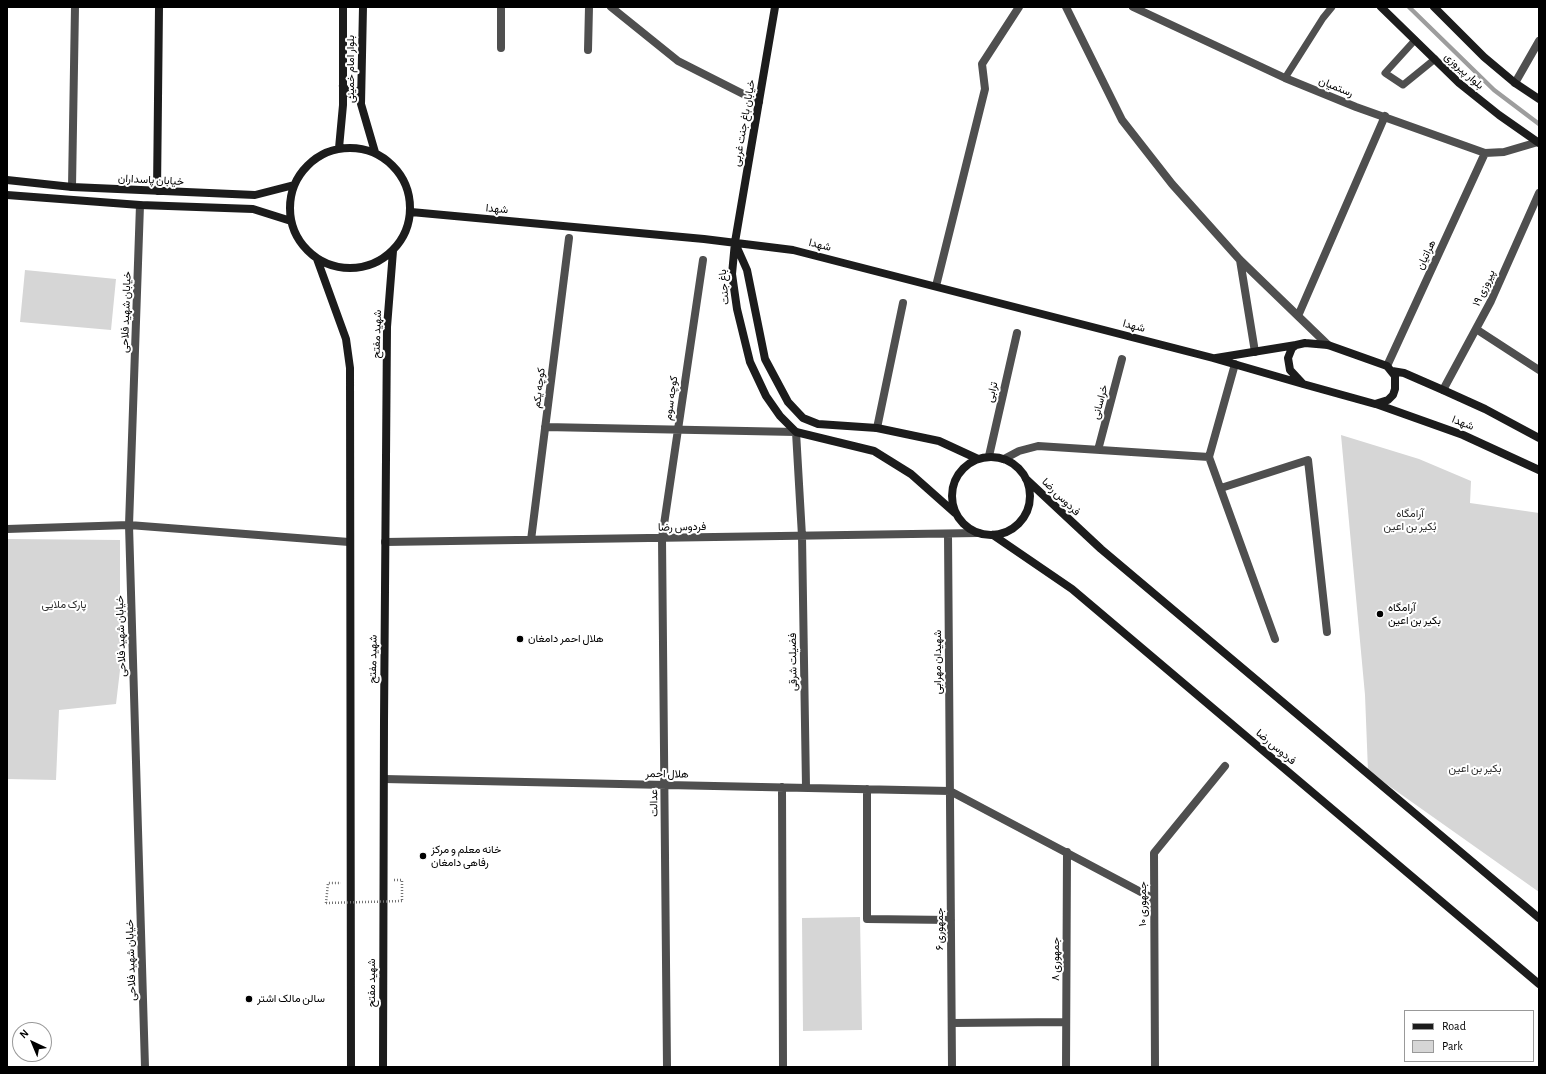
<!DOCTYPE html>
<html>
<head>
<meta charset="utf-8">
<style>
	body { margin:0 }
	#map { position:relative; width:1546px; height:1074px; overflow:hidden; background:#fff; font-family:"Alegreya Sans",sans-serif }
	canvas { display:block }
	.frame { position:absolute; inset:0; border:8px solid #000; pointer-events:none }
	.legend { position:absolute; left:1404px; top:1010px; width:130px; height:52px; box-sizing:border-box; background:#fff; border:1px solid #999; margin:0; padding:5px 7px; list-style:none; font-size:12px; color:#000 }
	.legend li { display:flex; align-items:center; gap:8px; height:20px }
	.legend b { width:20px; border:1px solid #999 }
	.north { position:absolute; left:12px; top:1022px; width:40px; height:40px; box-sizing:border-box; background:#fff; border:1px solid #999; border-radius:50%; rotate:316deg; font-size:11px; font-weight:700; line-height:16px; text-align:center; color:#000 }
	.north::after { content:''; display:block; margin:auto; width:14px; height:18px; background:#000; clip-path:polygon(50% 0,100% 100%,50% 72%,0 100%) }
</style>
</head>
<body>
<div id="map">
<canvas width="1546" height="1074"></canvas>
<div class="frame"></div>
<ul class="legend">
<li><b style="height:5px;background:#1c1c1c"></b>Road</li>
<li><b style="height:11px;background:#d6d6d6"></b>Park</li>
</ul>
<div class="north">N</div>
</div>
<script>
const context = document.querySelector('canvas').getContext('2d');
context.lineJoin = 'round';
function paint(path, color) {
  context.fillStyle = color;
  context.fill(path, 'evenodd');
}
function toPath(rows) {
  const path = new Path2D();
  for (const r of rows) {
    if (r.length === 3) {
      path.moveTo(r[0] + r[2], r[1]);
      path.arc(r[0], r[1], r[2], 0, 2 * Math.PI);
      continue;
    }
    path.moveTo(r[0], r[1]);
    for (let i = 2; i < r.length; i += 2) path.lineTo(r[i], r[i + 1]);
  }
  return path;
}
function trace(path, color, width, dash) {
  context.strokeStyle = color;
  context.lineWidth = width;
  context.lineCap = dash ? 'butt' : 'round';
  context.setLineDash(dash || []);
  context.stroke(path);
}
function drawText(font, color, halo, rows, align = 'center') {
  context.font = font + ' "Alegreya Sans",Vazirmatn,sans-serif';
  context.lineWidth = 4;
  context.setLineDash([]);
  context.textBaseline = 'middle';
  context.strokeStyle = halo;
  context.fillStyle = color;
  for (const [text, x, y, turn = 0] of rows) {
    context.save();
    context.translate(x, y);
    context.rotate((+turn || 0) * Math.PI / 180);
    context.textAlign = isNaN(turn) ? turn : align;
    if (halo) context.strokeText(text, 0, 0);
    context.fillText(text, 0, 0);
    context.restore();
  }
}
paint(toPath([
	[25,270,116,279,111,330,20,322],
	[1341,435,1419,459,1471,481,1470,503,1539,513,1539,892,1368,771,1365,695],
	[7,539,120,540,120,670,116,704,59,710,56,780,7,779],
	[860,917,862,1030,803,1031,802,918]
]), '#d6d6d6');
trace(toPath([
	[1409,7,1494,90,1539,124]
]), '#9d9d9d', 4.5);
trace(toPath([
	[394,880,402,880,402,901],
	[326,903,328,883,341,883]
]), '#717171', 2.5, [1, 2]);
trace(toPath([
	[1415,40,1385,73,1403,85,1435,59],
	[1285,78,1323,18,1332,7]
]), '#4f4f4f', 7);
trace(toPath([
	[501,7,501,48],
	[611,7,678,61,759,102],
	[1066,7,1122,120,1172,184,1240,260,1328,345],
	[1133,7,1285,78,1356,107,1485,153,1504,152,1538,142],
	[588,50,589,7],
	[1515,83,1539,41],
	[72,187,75,7],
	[140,205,129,525,145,1067],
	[1240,260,1255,352],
	[936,286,985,89,982,64,1019,7],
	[1298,316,1385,116],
	[1476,329,1539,370],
	[1235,364,1209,457,1275,639],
	[1387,366,1485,153],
	[1443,390,1491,301,1539,193],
	[545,427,796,432,802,536,806,787],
	[877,428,903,303],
	[1098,450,1122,359],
	[989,456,1017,333],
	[1004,459,1019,451,1038,446,1209,457],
	[1221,488,1308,460,1327,632],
	[7,529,129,525,349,542],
	[948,534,952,1067],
	[531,540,569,238],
	[385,542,978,533],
	[384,779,950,791,1154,899],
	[782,787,783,1067],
	[867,789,867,919,951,920],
	[952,1023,1066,1022],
	[667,1067,662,538,703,260],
	[1066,1067,1067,852],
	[1155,1067,1154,853,1225,766]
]), '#4f4f4f', 8);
trace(toPath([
	[363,7,361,104,375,152],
	[775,7,735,242,732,274,737,309,750,362,766,396,780,416,796,432,874,451,911,474,955,513],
	[1381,7,1459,83,1499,115,1539,143],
	[1434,7,1484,57,1515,83,1539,99],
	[343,86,347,92,353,95,361,89],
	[350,208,60],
	[339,148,343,105,343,7],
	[7,180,72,187,255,195,294,185],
	[157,191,159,7],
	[7,195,140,205,253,209,291,221],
	[411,212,704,239,793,250,1213,358,1303,384],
	[735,243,747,270,765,359,788,402,803,418,818,424,877,428,939,441,978,459],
	[317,259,346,339,350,368,351,1067],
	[1305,343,1328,345,1387,366,1395,376,1395,389,1393,395,1388,400,1375,404,1303,384,1290,370,1288,358,1292,348,1296,345,1305,343],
	[1216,358,1296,345],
	[1392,371,1404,373,1443,390,1485,409,1539,438],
	[1376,404,1463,435,1539,470],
	[991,496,39],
	[1026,479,1101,549,1539,918],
	[993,535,1072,589,1539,984],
	[383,1067,384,721,387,327,393,251]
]), '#1c1c1c', 8);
trace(toPath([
	[326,903,402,901]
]), '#717171', 2.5, [1, 2]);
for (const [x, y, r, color] of [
	[1380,614,4,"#000"],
	[520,639,4,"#000"],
	[423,856,4,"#000"],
	[249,999,4,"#000"]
]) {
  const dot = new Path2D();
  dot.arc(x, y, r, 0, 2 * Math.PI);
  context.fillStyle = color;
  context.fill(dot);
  trace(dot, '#fff', 1.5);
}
drawText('11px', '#000', '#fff', [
	["بلوار امام خمینی",351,69,-90],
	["بلوار پیروزی",1464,71,42],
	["رستمیان",1336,87,22],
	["خیابان باغ جنت غربی",744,123,-80],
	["خیابان پاسداران",151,180,3],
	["شهدا",497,209,5],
	["شهدا",820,245,14],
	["هراتیان",1426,255,-65],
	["باغ جنت",724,287,-95],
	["پیروزی ۱۹",1484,288,-65],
	["خیابان شهید فلاحی",126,312,-88],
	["شهدا",1134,326,15],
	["شهید مفتح",377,334,-88],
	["کوچه یکم",539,388,-83],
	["ترابی",992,392,-77],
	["کوچه سوم",671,398,-82],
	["خراسانی",1100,402,-75],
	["شهدا",1463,423,21],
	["فردوس رضا",1061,497,44],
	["فردوس رضا",682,527,-1],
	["خیابان شهید فلاحی",121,636,-92],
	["شهید مفتح",373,659,-89],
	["فضیلت شرقی",793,662,-91],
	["شهیدان مهرابی",938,662,-90],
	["فردوس رضا",1276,747,40],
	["هلال احمر",667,774,1],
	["عدالت",654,803,-91],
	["جمهوری ۱۰",1143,904,-90],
	["جمهوری ۶",940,929,-90],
	["جمهوری ۸",1056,959,-90],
	["خیابان شهید فلاحی",131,960,-92],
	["شهید مفتح",372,983,-90]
]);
drawText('11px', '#2d2d2d', '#fff', [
	["آرامگاه",1410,514],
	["بُکیر بن اعین",1410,527],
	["پارک ملایی",64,605],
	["بکیر بن اعین",1475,769]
]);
drawText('11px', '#000', '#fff', [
	["آرامگاه",1388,608],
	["بکیر بن اعین",1388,621],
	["هلال احمر دامغان",528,639],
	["خانه معلم و مرکز",431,850],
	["رفاهی دامغان",431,863],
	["سالن مالک اشتر",257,999]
], 'left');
</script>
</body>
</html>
